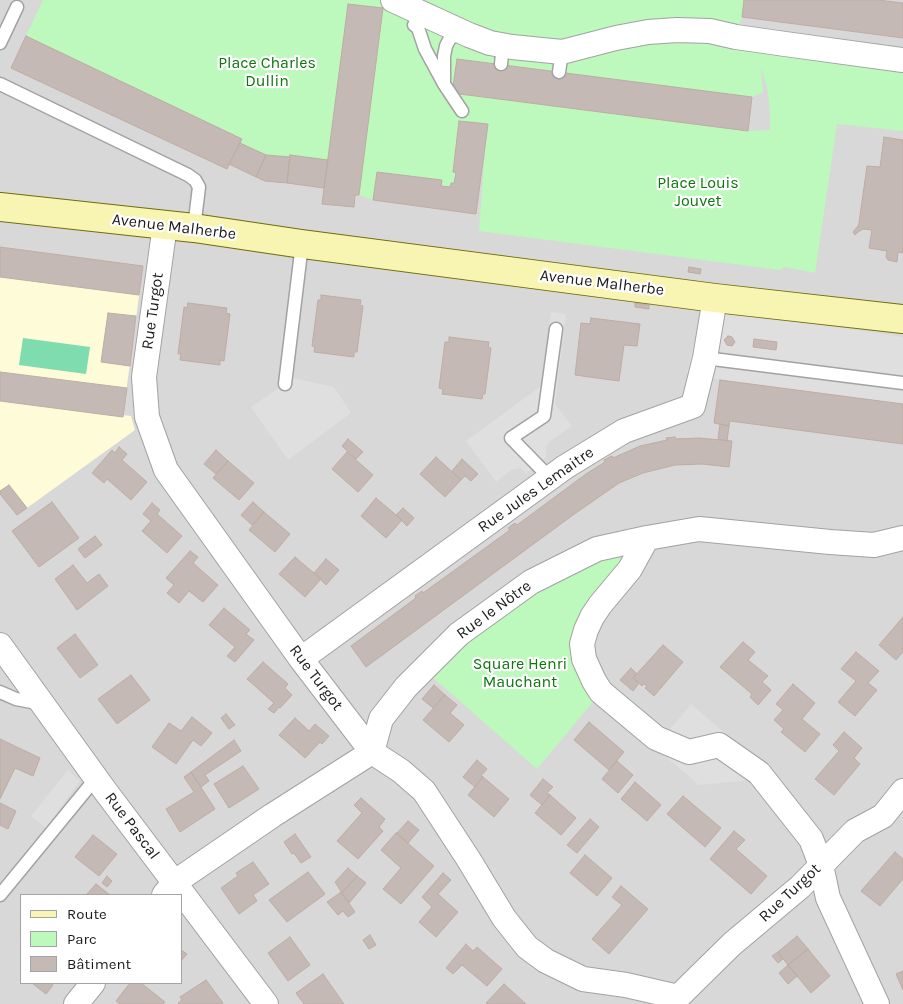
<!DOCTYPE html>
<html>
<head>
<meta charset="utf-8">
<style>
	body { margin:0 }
	#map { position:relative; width:903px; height:1004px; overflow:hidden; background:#ede8e1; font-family:Karla,sans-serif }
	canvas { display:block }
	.legend { position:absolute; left:20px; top:894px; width:162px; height:90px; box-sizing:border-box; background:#fff; border:1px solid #a4a4a4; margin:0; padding:6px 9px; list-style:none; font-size:15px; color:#1b1b1b }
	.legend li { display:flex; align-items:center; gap:10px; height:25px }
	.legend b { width:25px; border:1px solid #a4a4a4 }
</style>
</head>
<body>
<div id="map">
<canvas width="903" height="1004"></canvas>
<ul class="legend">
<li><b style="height:6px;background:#f8f5b3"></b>Route</li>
<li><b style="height:14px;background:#bdf8bc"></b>Parc</li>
<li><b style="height:14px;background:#c4b9b4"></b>Bâtiment</li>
</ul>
</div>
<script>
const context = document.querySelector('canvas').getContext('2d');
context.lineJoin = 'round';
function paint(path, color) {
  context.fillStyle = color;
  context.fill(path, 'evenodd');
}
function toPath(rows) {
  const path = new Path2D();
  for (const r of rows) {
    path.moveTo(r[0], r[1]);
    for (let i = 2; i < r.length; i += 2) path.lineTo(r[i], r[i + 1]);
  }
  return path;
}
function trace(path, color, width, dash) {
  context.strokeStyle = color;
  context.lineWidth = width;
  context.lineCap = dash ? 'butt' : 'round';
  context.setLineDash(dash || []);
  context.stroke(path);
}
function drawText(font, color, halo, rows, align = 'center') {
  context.font = font + ' Karla,sans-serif';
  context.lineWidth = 4.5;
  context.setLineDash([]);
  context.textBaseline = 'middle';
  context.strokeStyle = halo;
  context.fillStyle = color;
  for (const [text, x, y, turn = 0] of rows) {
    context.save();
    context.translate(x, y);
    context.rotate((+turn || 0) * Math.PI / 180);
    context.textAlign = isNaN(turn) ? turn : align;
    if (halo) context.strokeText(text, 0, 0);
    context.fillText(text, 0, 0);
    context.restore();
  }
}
paint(toPath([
	[0,0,903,0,903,1004,0,1004],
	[21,895,181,895,181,983,21,983]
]), '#d9d8d8');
paint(toPath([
	[0,247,143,266,123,415,131,416,135,430,27,508,9,485,0,491]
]), '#fefbd8');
paint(toPath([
	[43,0,744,0,742,17,736,37,903,60,903,131,837,124,815,273,785,267,780,270,479,231,487,124,459,121,453,171,456,173,454,183,451,183,450,187,441,186,441,180,377,172,373,200,359,195,328,160,290,155,290,157,266,155,240,143,241,138,26,36],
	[457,59,752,97,763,92,761,68,767,87,770,111,770,130,748,131,452,93],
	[625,555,625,561,584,615,597,697,537,769,430,675,499,612,594,557]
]), '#bdf8bc');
paint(toPath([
	[23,338,90,347,86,374,19,365]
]), '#7edcaf');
paint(toPath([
	[702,306,903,337,903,404,720,380,687,373],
	[551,312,566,314,555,404,572,426,549,442,546,449,546,457,526,474,521,468,511,470,496,482,466,441,541,386],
	[293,378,334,387,351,413,288,460,251,407],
	[691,704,764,767,753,780,699,785,651,744,668,732],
	[68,770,80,781,46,828,31,816]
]), '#dfdfdf');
const building = toPath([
	[744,0,878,0,903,3,903,38,742,17,744,0],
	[348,4,383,8,359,195,355,195,354,207,322,204,348,4],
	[26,36,242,139,227,169,11,68,26,36],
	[457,59,752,97,748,131,452,93,457,59],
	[459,121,488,124,476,214,373,200,377,172,442,180,441,186,450,187,451,183,454,183,456,173,453,172,459,121],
	[884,137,903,140,903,253,898,252,897,262,888,260,886,257,887,251,869,248,872,230,863,229,858,232,855,235,853,232,858,226,859,223,867,166,880,167,884,137],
	[240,143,266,155,256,177,229,164,240,143],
	[266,155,290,157,287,183,265,181,256,177,266,155],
	[290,155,328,160,324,188,287,183,290,155],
	[0,247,143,266,139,295,0,277,0,247],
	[689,267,701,269,700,274,688,272,689,267],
	[321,295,361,300,360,305,363,306,357,352,354,352,354,357,314,352,315,347,312,346,318,300,321,300,321,295],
	[188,303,227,308,226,313,230,314,224,361,220,360,220,365,180,360,181,354,178,354,184,307,187,308,188,303],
	[635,303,649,305,649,309,635,307,635,303],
	[108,313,136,316,130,366,101,362,108,313],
	[591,318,640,324,637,346,624,345,619,381,575,375,581,323,590,324,591,318],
	[728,336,732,337,735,342,732,346,727,345,724,340,728,336],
	[449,337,489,342,488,347,491,348,485,394,483,394,482,399,442,394,443,389,439,388,445,342,449,342,449,337],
	[754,339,777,342,776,350,753,347,754,339],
	[0,372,127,388,123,417,0,401,0,372],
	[720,380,903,404,903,444,730,421,729,426,714,423,720,380],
	[720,424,729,426,727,441,718,439,720,424],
	[675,437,676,439,699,438,732,441,729,467,702,464,675,465,643,473,619,483,573,515,366,667,351,646,416,598,415,596,422,591,423,593,510,530,508,528,515,523,517,525,586,474,605,462,604,460,612,456,613,458,640,446,667,440,666,438,675,437],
	[348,439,363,452,356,459,342,446,348,439],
	[119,447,127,454,122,460,147,482,131,500,107,479,104,483,92,473,112,450,115,453,119,447],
	[216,450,228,461,216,474,204,464,216,450],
	[347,452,373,475,358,492,332,469,347,452],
	[436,457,461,480,445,497,420,474,436,457],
	[462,459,478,474,471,481,465,476,461,480,452,471,462,459],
	[228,461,254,483,239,500,213,478,228,461],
	[9,485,27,508,17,515,0,494,0,491,9,485],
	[376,498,402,520,386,538,361,516,376,498],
	[52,502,79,538,39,567,12,531,52,502],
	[253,502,264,512,252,525,241,515,253,502],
	[152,503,160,510,157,514,182,536,167,553,142,531,151,521,143,514,152,503],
	[403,508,414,518,407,526,396,515,403,508],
	[264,512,290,534,275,552,249,530,264,512],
	[95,536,102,545,85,558,78,549,95,536],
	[190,551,198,557,193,563,218,585,203,602,189,591,179,603,167,593,174,585,166,578,190,551],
	[295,557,321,579,305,597,279,574,295,557],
	[326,559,339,570,326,585,314,573,326,559],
	[73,565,87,583,99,574,108,586,77,610,55,579,73,565],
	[224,608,250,630,246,634,254,640,235,662,227,656,235,647,209,625,224,608],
	[903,617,903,652,896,660,879,645,903,617],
	[75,634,98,665,80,678,57,648,75,634],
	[743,642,755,652,748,660,768,676,762,682,771,690,758,705,750,697,752,694,720,667,743,642],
	[663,645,683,662,654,696,645,688,647,686,644,684,642,686,633,678,663,645],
	[856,652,879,671,868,683,877,690,855,716,838,702,856,681,841,669,856,652],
	[263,662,288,684,285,688,292,695,280,708,279,707,274,713,268,709,274,703,247,679,263,662],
	[631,668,637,674,633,678,639,683,633,691,620,680,631,668],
	[131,675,150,700,117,724,98,699,131,675],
	[793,684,815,703,802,719,820,734,805,752,781,732,784,729,774,720,783,710,776,704,793,684],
	[434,685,445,695,433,708,422,699,434,685],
	[445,695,457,705,450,713,464,725,449,742,423,720,445,695],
	[226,714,235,725,229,729,221,718,226,714],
	[192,717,212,733,201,746,193,740,176,764,152,747,169,723,181,731,192,717],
	[295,718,309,731,315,724,329,736,322,744,320,742,305,758,279,735,295,718],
	[589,722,624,752,609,770,574,740,589,722],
	[844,732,862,748,854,758,860,764,834,795,815,779,839,751,833,745,844,732],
	[0,739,40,758,33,776,15,768,0,799,0,739],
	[234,740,241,751,205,775,209,781,201,787,191,772,234,740],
	[477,760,487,769,481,776,483,777,475,787,463,777,477,760],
	[617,761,633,775,618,793,602,779,617,761],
	[243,766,259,789,229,808,214,784,243,766],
	[191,772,215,809,180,832,166,809,194,792,184,777,191,772],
	[483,777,509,799,494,817,468,795,483,777],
	[543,779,553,787,547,793,550,795,542,805,530,795,543,779],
	[635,782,661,805,647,821,621,799,635,782],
	[550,795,576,818,561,835,535,813,550,795],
	[683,796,721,828,705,847,667,814,683,796],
	[361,798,385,819,379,827,383,831,358,859,337,841,362,813,354,805,361,798],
	[0,803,16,811,8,829,0,825,0,803],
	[590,819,599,827,577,853,567,845,590,819],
	[408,821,419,830,408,843,397,833,408,821],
	[734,831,745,840,736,849,767,876,751,894,710,859,734,831],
	[396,833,434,866,401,904,383,889,401,868,381,850,396,833],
	[295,834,311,857,301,863,294,853,292,854,284,842,295,834],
	[93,835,117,854,99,876,75,857,93,835],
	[895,852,903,859,903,879,880,906,861,891,895,852],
	[585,855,612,878,597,896,570,873,585,855],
	[253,862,269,884,253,895,257,901,239,914,221,888,238,876,236,873,253,862],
	[348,868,357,876,342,893,335,882,348,868],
	[308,872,325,894,287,922,269,900,308,872],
	[443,873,451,880,438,894,458,912,436,937,419,922,432,907,422,897,443,873],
	[107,876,112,881,107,887,102,883,107,876],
	[357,876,366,883,349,903,342,893,357,876],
	[96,884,110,895,86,895,96,884],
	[621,886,648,909,609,954,592,939,622,905,612,897,621,886],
	[341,892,355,912,348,917,343,911,338,915,327,902,341,892],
	[370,935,376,945,369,949,363,940,370,935],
	[797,936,808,949,788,965,778,952,797,936],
	[290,937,310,965,288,981,268,953,290,937],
	[466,944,473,951,477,947,502,969,487,986,462,965,453,974,446,968,466,944],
	[808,949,830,976,811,993,788,965,808,949],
	[181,950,187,954,181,961,181,950],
	[778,952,783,959,778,963,772,956,778,952],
	[788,965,797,976,788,984,779,973,788,965],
	[903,971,903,990,896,974,903,971],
	[323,974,344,1004,304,1004,296,993,323,974],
	[206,980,223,1003,221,1004,179,1004,178,1003,182,1000,180,997,206,980],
	[32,983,51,983,53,985,46,994,32,983],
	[130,983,141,983,165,1002,163,1004,120,1004,116,1001,130,983],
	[504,984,526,1004,487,1004,486,1003,504,984]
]);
paint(building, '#c4b9b4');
trace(building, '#beada3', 1);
const lane = toPath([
	[414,25,418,28,425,49,444,84,462,111],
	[0,43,17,7],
	[501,64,503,45],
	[559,72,562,52],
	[444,82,444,56,446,46,449,40,459,31],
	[0,84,188,175,195,180,199,187,194,228],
	[705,358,903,383],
	[285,384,302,244],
	[550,478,511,438,544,416,556,329],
	[0,692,16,699,42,704],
	[0,895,96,778]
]);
const street = toPath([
	[393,0,469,35,490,43,512,47,562,52,616,38,648,32,677,30,710,31,736,37,785,44,903,60],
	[165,225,144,377,147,417,166,470,301,659,372,752,401,771,424,791,469,860,504,918,527,947,546,961,583,979,626,985,678,997],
	[647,538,630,569,600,605,592,617,586,630,582,644,584,659,594,681,601,692,656,738,689,752,719,745,759,773,811,839,821,865,828,898,877,1004],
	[0,645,106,792,266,1004],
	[301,659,565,467,624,431,693,406,705,358,715,298],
	[164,895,175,882,273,815,372,752,381,719,406,687,459,634,531,582,597,549,647,538,699,529,830,542,874,545,903,538],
	[76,1004,93,983],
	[671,1004,732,944,800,887,855,831,883,816,903,791]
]);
const secondary = toPath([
	[0,207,194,228,302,244,715,298,903,319]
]);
trace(lane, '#a2a2a2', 15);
trace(street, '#a2a2a2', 26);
trace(secondary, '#6d6e06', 30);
trace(lane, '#fff', 12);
trace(street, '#fff', 24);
trace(secondary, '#f8f5b3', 28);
drawText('16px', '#0d760c', '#fff', [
	["Place Charles",267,63],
	["Dullin",267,81],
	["Place Louis",698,183],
	["Jouvet",698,201],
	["Square Henri",520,664],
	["Mauchant",520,682]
]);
drawText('16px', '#1b1b1b', '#fff', [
	["Avenue Malherbe",174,227,7],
	["Avenue Malherbe",602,283,7],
	["Rue Turgot",153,311,-82],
	["Rue Jules Lemaitre",536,490,-35],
	["Rue le Nôtre",494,610,-36],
	["Rue Turgot",316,678,53],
	["Rue Pascal",132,826,53],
	["Rue Turgot",790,893,-43]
]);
</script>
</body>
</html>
